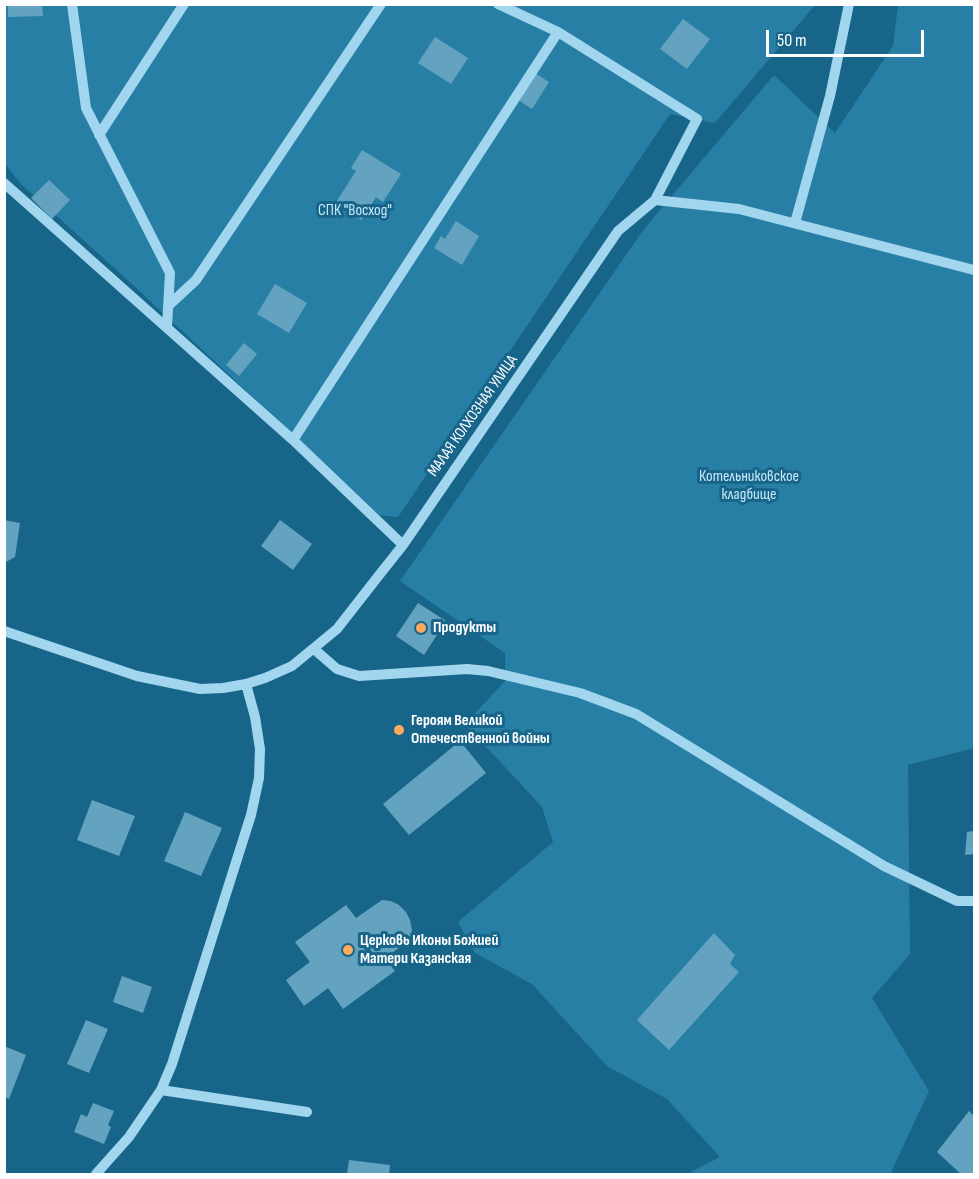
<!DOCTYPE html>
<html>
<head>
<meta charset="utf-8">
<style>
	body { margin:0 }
	#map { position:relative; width:979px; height:1179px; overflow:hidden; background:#18658a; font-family:"Sofia Sans Condensed",sans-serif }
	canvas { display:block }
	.frame { position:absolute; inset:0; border:6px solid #fff; pointer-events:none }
	.scale { position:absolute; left:766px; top:30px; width:158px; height:27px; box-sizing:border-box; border:3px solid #fff; border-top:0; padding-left:8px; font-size:18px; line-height:21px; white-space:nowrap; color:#fff; -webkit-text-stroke:4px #18658a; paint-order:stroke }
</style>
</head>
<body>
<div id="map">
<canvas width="979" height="1179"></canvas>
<div class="frame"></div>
<div class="scale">50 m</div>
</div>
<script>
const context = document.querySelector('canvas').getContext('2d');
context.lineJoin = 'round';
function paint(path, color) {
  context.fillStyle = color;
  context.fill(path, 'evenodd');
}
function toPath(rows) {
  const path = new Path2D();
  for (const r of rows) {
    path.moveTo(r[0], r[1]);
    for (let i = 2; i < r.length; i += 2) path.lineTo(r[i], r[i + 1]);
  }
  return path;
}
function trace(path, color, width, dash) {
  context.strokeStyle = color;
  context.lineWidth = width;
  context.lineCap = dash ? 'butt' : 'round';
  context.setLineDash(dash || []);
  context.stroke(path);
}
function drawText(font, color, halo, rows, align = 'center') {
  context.font = font + ' "Sofia Sans Condensed",sans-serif';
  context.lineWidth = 6;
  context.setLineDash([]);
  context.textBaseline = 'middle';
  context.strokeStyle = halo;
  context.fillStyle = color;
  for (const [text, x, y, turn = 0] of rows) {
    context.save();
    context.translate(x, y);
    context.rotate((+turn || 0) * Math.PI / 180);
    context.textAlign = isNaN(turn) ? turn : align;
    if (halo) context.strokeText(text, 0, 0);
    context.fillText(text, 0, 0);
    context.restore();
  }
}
paint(toPath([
	[4,5,815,5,715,123,670,114,398,517,379,515,132,284,20,183,5,164],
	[898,5,974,5,974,748,908,765,910,954,872,998,929,1091,891,1172,895,1174,687,1174,720,1157,667,1099,607,1066,532,984,475,953,458,922,553,842,542,807,465,724,505,681,505,653,400,581,644,229,774,75,835,133,893,46]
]), '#287fa6');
paint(toPath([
	[8,4,42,4,43,16,8,17],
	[683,19,710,39,687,69,660,49],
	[435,37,468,58,451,84,418,63],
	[535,73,549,82,532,109,518,100],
	[362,150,401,174,383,202,376,197,361,220,335,204,356,171,351,168],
	[49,180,70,200,52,219,31,198],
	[456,221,479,236,462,265,434,248,441,236,445,239],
	[275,284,307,303,289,333,257,314],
	[244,343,257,354,239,376,226,365],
	[4,520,20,523,15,557,4,563],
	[280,520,312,544,293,570,261,546],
	[418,603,446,621,424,655,396,636],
	[460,741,486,773,409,835,383,804],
	[92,800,135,816,119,856,77,840],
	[185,812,222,828,201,876,164,861],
	[974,831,974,854,965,855,967,832],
	[382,900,391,901,399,905,406,912,410,920,412,930,411,939,385,958,395,971,343,1009,328,988,304,1006,286,980,310,962,295,942,346,905,356,918],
	[714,933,735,955,730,964,739,972,669,1050,637,1020],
	[122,976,152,987,143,1013,113,1002],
	[86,1020,108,1029,89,1073,67,1064],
	[4,1046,26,1055,9,1099,4,1097],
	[93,1103,114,1111,108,1125,111,1127,104,1144,74,1132,81,1114,87,1117],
	[969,1111,974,1116,974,1174,961,1174,937,1152],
	[349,1160,390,1165,389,1174,347,1174]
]), '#63a3c0');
trace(toPath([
	[72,4,86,108,170,273,167,327],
	[498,4,558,32,697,119,655,200],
	[99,135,184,4],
	[4,183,293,440,403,545],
	[795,223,830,96,849,4],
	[168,306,196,280,381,4],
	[293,440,558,32],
	[4,631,137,676,200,689,223,688,246,684,265,678,292,666,337,629,380,574,403,545,618,231,655,200,739,209,974,270],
	[314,649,337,669,359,676,467,669,488,671,580,693,636,714,884,866,957,901,974,901],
	[161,1090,307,1112],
	[96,1174,129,1137,161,1090,172,1064,251,815,259,778,260,749,255,717,246,684]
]), '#a1d6ee', 10);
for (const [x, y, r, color] of [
	[421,628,6,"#ffaa5e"],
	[399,730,6,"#ffaa5e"],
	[348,950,6,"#ffaa5e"]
]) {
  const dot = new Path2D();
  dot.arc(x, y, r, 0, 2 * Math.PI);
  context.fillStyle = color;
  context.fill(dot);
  trace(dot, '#18658a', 2);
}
drawText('16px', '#c7eafa', '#18658a', [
	["СПК \"Восход\"",355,211],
	["Котельниковское",749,477],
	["кладбище",749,495]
]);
drawText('16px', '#fff', '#18658a', [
	["МАЛАЯ КОЛХОЗНАЯ УЛИЦА",473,416,-55]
]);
drawText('bold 16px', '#fff', '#18658a', [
	["Продукты",433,628],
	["Героям Великой",411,721],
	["Отечественной войны",411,739],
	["Церковь Иконы Божией",360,941],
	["Матери Казанская",360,959]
], 'left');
</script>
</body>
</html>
